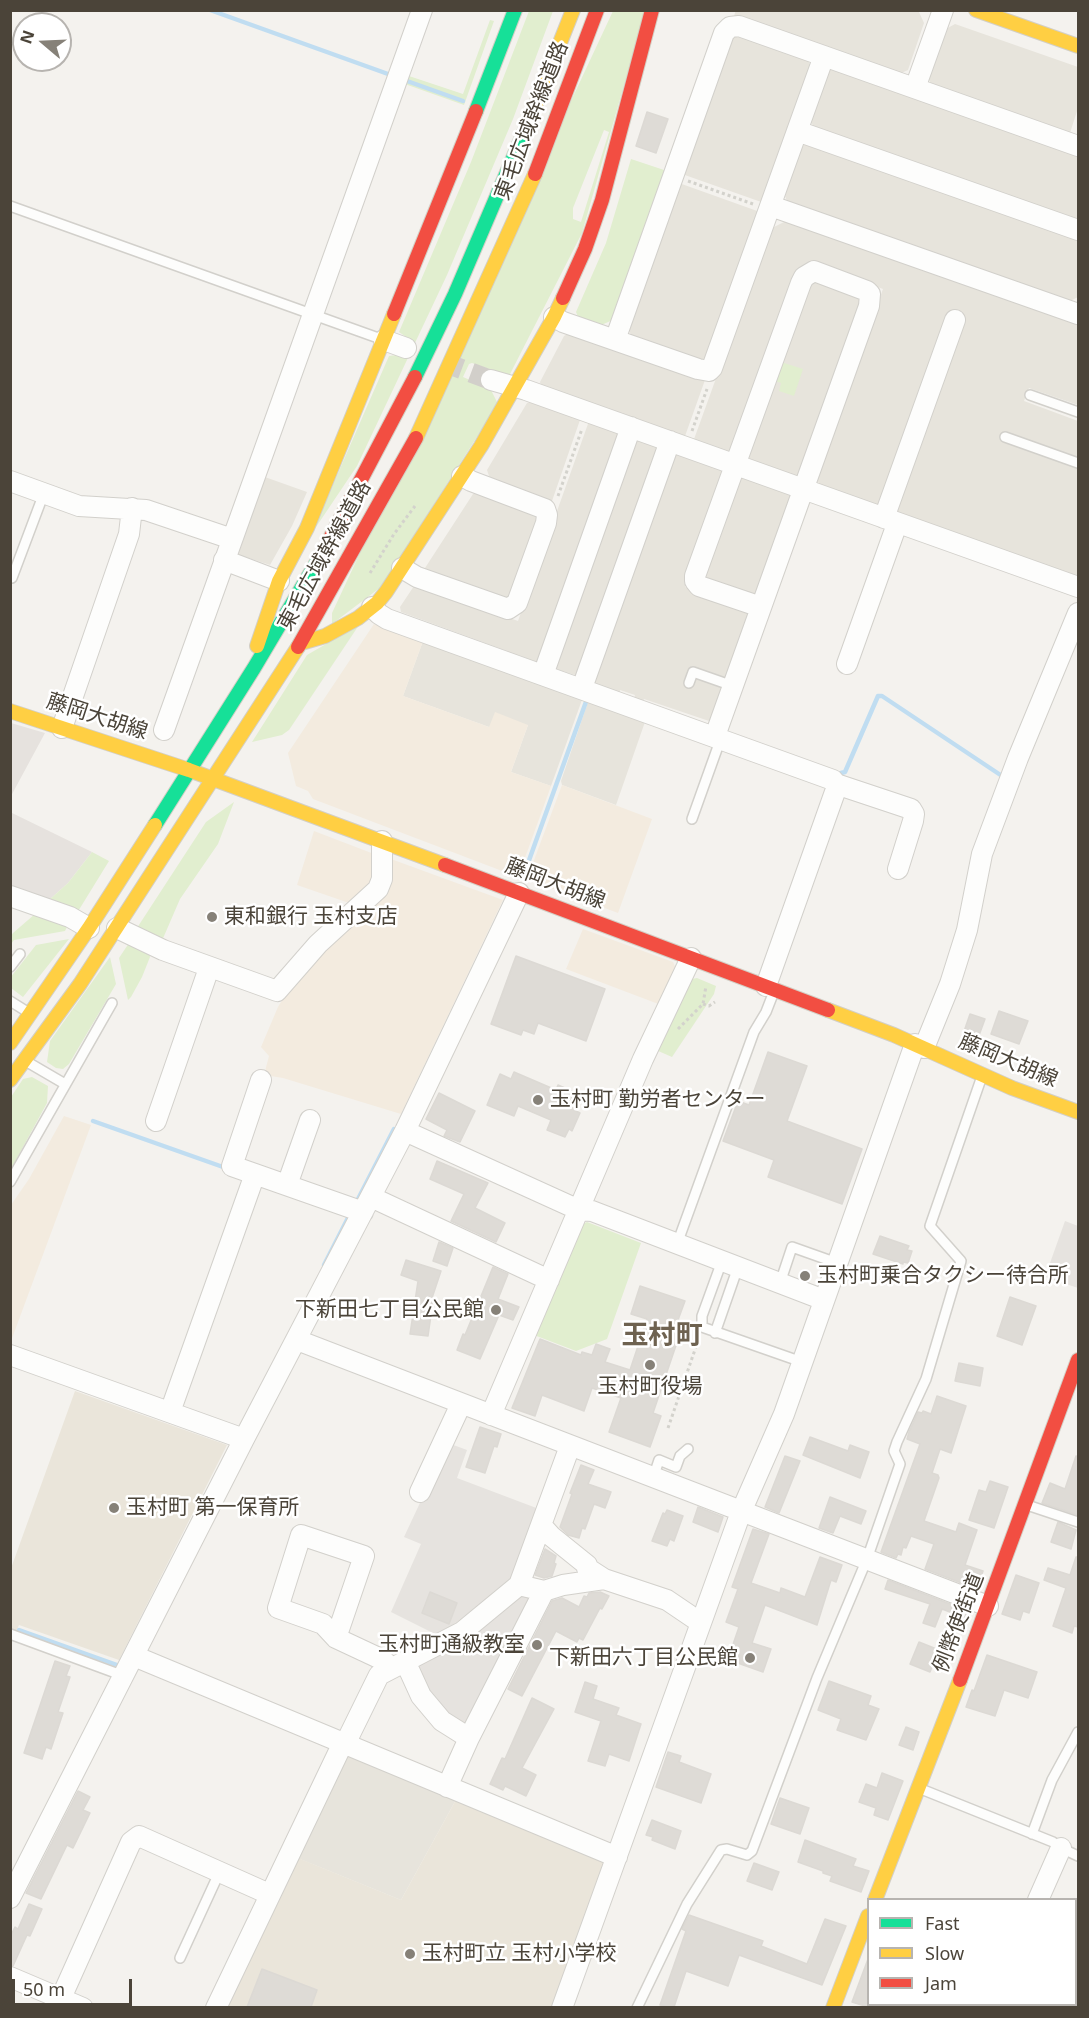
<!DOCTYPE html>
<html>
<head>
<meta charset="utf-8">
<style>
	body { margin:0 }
	#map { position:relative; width:1089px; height:2018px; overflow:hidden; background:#f4f2ee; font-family:"Noto Sans",sans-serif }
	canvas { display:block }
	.frame { position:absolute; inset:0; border:12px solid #4b4439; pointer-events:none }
	.legend { position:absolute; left:867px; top:1898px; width:210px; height:108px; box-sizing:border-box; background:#fff; border:2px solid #b7b4b0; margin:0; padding:8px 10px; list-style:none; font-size:18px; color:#4b4439 }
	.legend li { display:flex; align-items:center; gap:12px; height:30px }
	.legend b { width:30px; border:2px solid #b7b4b0 }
	.north { position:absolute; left:12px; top:12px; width:60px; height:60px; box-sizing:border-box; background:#fff; border:2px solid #b7b4b0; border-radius:50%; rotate:289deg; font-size:16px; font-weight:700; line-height:24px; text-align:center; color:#4b4439 }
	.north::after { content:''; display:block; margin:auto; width:21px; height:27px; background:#868178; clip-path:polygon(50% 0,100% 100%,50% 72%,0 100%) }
	.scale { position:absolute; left:12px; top:1979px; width:120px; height:27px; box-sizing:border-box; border:3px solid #4b4439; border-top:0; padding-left:8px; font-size:18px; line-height:21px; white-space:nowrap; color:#4b4439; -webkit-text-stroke:4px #fff; paint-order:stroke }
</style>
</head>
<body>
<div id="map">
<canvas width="1089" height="2018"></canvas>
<div class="frame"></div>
<ul class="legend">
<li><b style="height:8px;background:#16e098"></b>Fast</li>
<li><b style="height:8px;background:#ffcf43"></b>Slow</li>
<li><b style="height:8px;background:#f24e42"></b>Jam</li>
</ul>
<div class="north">N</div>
<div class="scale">50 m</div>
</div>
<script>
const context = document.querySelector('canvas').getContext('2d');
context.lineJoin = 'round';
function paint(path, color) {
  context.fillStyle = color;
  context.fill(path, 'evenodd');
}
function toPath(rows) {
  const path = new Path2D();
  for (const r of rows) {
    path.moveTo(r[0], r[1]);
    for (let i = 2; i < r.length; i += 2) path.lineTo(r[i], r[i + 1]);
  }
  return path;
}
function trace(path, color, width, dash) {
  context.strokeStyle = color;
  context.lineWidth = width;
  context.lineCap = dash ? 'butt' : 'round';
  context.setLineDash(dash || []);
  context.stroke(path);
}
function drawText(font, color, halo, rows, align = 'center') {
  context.font = font + ' "Noto Sans","Noto Sans JP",sans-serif';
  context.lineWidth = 5;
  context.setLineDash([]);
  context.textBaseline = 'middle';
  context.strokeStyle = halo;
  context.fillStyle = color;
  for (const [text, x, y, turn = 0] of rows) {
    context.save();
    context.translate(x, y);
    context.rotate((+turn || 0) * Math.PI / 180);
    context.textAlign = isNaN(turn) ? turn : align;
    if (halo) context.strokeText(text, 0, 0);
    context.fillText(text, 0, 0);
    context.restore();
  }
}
paint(toPath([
	[736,10,915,10,919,12,924,23,908,70,897,75,734,16],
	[955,24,1078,67,1078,108,1069,136,933,87,927,76,944,30],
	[740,34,806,57,812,68,764,203,682,174,730,39],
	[836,67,1078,154,1078,223,815,129,809,119,826,73],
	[809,142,1078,238,1078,297,1068,302,788,203,783,192,799,148],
	[679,183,760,212,709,356,697,362,633,339,628,328],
	[786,221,1078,324,1078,405,1029,388,1024,401,1078,421,1078,458,1006,432,1002,441,1078,469,1078,579,898,518,881,505,874,509,821,487,815,476,883,289,812,262,800,267,735,448,724,454,693,442,770,229],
	[819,280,857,293,862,307,804,471,793,478,753,464,747,454,807,286],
	[571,332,705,380,684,439,542,389,540,382,564,336],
	[534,401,581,417,551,504,491,482,487,470,527,403],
	[589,421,617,430,621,443,542,664,518,655,505,654,507,651,401,612,400,607,414,586,418,585,518,621],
	[634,439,660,446,578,676,553,668],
	[672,451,726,471,685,587,746,608,751,617,712,722,644,699,642,705,633,702,635,695,620,690,619,697,593,688,592,673],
	[742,475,787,491,793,499,758,594,750,598,703,582,734,479],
	[262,476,307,492,292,526,270,565,236,554],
	[478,491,533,511,539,522,514,595,501,601,427,574,425,568,473,494],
	[423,641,583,697,551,786,511,772,528,725,489,727,403,696],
	[589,699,646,719,616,805,562,785,561,781],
	[343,1752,458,1796,401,1900,295,1857]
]), '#e7e4dc');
paint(toPath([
	[374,624,423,641,403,696,489,727,495,712,528,725,511,772,551,786,518,877,313,799,308,791,296,786,288,753],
	[562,785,652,819,618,913,527,879],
	[314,831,374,854,377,874,371,887,352,904,297,885],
	[391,859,503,900,401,1114,283,1078,264,1075,269,1056,261,1047,278,1007,301,969],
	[583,929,673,962,676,969,661,1005,566,969],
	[64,1116,91,1125,11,1341,11,1205,29,1179]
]), '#f3ebdf');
paint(toPath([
	[11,723,45,733,11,796],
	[10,812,92,852,68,883,49,900,11,891]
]), '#e6e2de');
paint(toPath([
	[75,1391,227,1445,119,1660,19,1625,16,1632,11,1630,10,1571],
	[458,1796,600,1854,607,1869,552,2007,221,2008,293,1856,401,1900]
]), '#eae5da');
paint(toPath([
	[529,11,553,11,513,119,447,275,357,466,312,533,389,356,396,355,403,358,409,339,399,332,471,162],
	[613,11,645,11,582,233,508,378,495,371,472,363,469,364,463,377,486,387,488,384,498,404,381,587,332,624,332,613],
	[604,130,609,132,581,222,573,219,573,208],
	[490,20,494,21,464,105,402,83,406,75,463,94],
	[631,159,667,171,615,319,599,326,579,319,576,312,606,243],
	[781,362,803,369,794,396,779,391,781,383,775,381],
	[359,625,289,730,282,735,252,742,307,655],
	[234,802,218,844,180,899,161,943,135,931,206,822],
	[92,852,109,861,77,913,49,900,68,883],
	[35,914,69,923,65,931,14,940,11,944,11,936,13,933],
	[69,939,23,997,11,988,10,978,36,945],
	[129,943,149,951,150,957,142,977,131,997,128,1000,119,958],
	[110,957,116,984,69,1064,63,1069,56,1068,47,1062,50,1041],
	[697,978,716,986,714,994,672,1057,656,1050,692,979],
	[32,1077,48,1086,47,1103,11,1169,11,1097,23,1079],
	[587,1222,641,1243,607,1339,576,1351,534,1335,581,1225]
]), '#e1eecf');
paint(toPath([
	[1065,1221,1078,1226,1078,1288,1045,1277],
	[448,1443,467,1450,457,1478,539,1509,515,1576,453,1625,435,1634,391,1612,421,1544,404,1537],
	[527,1592,535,1596,467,1730,446,1717,412,1666,513,1598]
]), '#e6e3df');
trace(toPath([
	[210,10,388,74],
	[407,81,463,101],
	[841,773,845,772,878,696,882,696,1002,776],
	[523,877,587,699],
	[93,1121,223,1167],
	[357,1201,394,1129],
	[324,1265,350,1214],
	[19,1630,117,1665]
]), '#c0ddf1', 4.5);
const building = toPath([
	[647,112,668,119,656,153,636,146,647,112],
	[516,956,605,989,586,1041,538,1023,534,1034,523,1030,521,1035,491,1024,516,956],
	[999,1011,1028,1021,1019,1044,991,1034,999,1011],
	[970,1014,985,1019,974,1049,960,1043,970,1014],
	[768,1052,807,1066,787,1121,862,1149,842,1204,768,1177,774,1160,723,1141,738,1101,749,1105,768,1052],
	[514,1072,556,1090,558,1085,581,1095,574,1110,580,1113,572,1131,569,1129,565,1137,547,1130,551,1120,518,1106,514,1116,487,1105,500,1074,511,1079,514,1072],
	[439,1093,475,1111,460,1142,444,1136,447,1130,426,1119,439,1093],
	[437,1161,488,1183,475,1208,505,1223,496,1242,451,1221,464,1194,430,1179,437,1161],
	[880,1236,909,1246,907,1250,912,1251,908,1263,903,1262,903,1264,873,1254,880,1236],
	[439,1242,453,1248,447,1266,433,1261,439,1242],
	[406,1260,441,1271,431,1301,433,1301,428,1336,410,1334,418,1281,401,1275,406,1260],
	[493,1267,508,1274,498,1299,519,1307,513,1320,499,1315,480,1359,457,1350,463,1334,465,1335,493,1267],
	[640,1286,685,1301,678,1320,684,1322,653,1413,661,1416,650,1447,609,1432,621,1398,592,1388,584,1411,542,1395,535,1416,512,1408,540,1339,581,1355,582,1352,592,1355,596,1344,610,1349,605,1362,630,1370,647,1319,631,1314,640,1286],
	[1010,1297,1036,1306,1022,1345,997,1336,1010,1297],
	[959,1363,983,1368,980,1386,955,1381,959,1363],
	[937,1396,966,1406,951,1453,940,1449,932,1473,938,1475,939,1478,924,1521,956,1532,959,1523,977,1530,965,1565,983,1571,977,1589,925,1569,934,1544,911,1536,906,1548,903,1547,901,1555,898,1554,896,1558,881,1552,920,1444,907,1439,909,1432,918,1412,922,1413,923,1411,931,1414,937,1396],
	[480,1427,501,1434,497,1447,494,1446,485,1473,466,1467,480,1427],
	[810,1437,848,1451,850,1445,869,1452,860,1478,803,1455,810,1437],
	[785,1456,800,1461,779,1513,765,1507,785,1456],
	[1076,1456,1078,1457,1078,1515,1042,1503,1050,1483,1065,1489,1076,1456],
	[581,1465,594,1470,588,1484,611,1492,605,1508,594,1504,585,1529,582,1528,579,1538,568,1535,560,1527,572,1494,570,1493,581,1465],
	[990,1481,1008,1487,994,1528,969,1520,979,1490,986,1492,990,1481],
	[830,1497,866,1511,861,1524,840,1516,833,1533,819,1528,830,1497],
	[698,1507,723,1517,718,1532,693,1522,698,1507],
	[667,1510,683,1516,674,1541,670,1539,667,1546,652,1541,663,1513,665,1514,667,1510],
	[1058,1522,1076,1530,1071,1549,1051,1542,1058,1522],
	[753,1529,769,1534,751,1583,780,1593,781,1588,805,1597,820,1557,842,1565,836,1582,831,1580,817,1625,765,1605,752,1643,771,1649,763,1672,732,1661,734,1654,730,1653,739,1627,726,1622,738,1589,732,1587,753,1529],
	[545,1549,556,1556,554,1563,556,1564,552,1576,544,1578,535,1575,545,1549],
	[1076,1557,1078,1557,1078,1627,1074,1626,1072,1633,1053,1626,1066,1588,1044,1580,1048,1568,1070,1575,1076,1557],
	[1016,1575,1039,1583,1029,1613,1023,1611,1020,1620,1002,1614,1016,1575],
	[888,1580,968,1611,966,1618,942,1609,935,1627,923,1623,930,1604,885,1589,888,1580],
	[430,1592,457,1603,449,1624,422,1613,430,1592],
	[600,1592,609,1596,602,1609,600,1608,583,1640,579,1638,577,1642,556,1631,522,1696,508,1689,552,1601,562,1598,579,1607,584,1596,587,1597,589,1593,600,1592],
	[919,1642,939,1650,930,1672,910,1664,919,1642],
	[987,1655,1037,1672,1028,1698,1004,1690,995,1716,966,1707,972,1690,974,1691,987,1655],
	[55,1661,70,1666,66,1676,70,1677,58,1712,63,1713,51,1749,46,1747,42,1759,24,1753,55,1661],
	[829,1681,871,1696,868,1705,879,1709,866,1740,837,1730,841,1719,818,1710,829,1681],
	[585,1682,597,1686,593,1699,619,1708,616,1715,641,1724,629,1761,609,1754,605,1766,588,1761,601,1721,575,1712,585,1682],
	[532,1698,554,1709,522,1768,536,1775,526,1796,505,1786,503,1790,490,1784,502,1758,505,1759,532,1698],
	[906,1727,919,1732,913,1750,899,1745,906,1727],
	[668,1752,681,1756,679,1762,711,1774,701,1803,656,1787,668,1752],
	[882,1773,903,1781,888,1820,874,1815,876,1808,859,1802,866,1784,877,1788,882,1773],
	[78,1791,90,1797,83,1810,90,1813,73,1848,67,1845,41,1899,26,1893,78,1791],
	[780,1798,809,1808,800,1834,771,1824,780,1798],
	[652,1820,681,1831,675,1849,652,1840,653,1837,646,1835,652,1820],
	[805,1840,856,1859,853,1866,869,1871,861,1892,830,1881,832,1876,823,1873,823,1871,798,1862,805,1840],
	[754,1863,779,1872,772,1890,747,1881,754,1863],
	[29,1904,42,1909,30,1936,27,1935,13,1966,10,1965,10,1937,15,1927,18,1929,29,1904],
	[689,1915,763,1941,761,1946,807,1964,825,1919,846,1926,822,1985,739,1955,728,1986,686,1971,674,2007,668,2007,660,2005,686,1931,682,1929,689,1915],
	[868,1959,868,2007,852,2002,868,1959],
	[262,1969,317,1990,311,2007,247,2007,262,1969]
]);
paint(building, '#dedbd6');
trace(building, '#dcd9d4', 1.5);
trace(toPath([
	[443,362,491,380]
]), '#d2cfca', 20, [20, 10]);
const lane = toPath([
	[10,206,381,339],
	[1030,395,1078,412],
	[1005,437,1078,463],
	[12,578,44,493],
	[689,683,693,672,733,686],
	[692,819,721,738],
	[10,967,20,954],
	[10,1001,26,1011],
	[29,1063,65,1084],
	[10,1182,112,1003],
	[677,1244,754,1032,766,1012,773,994],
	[722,1261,702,1316,702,1327,802,1362],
	[780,1283,792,1247,837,1263],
	[715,1333,738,1267],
	[653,1478,659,1460,676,1467,680,1456,688,1449],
	[1027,1505,1078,1522],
	[10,1634,124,1676],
	[921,1789,1053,1842,1061,1848,1078,1856],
	[1032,1834,1052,1780,1078,1732],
	[180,1958,220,1871],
	[637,2008,687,1904,721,1850,727,1849,747,1855,752,1851,817,1678,867,1559,900,1464,894,1451,897,1442,926,1379,961,1261,930,1226,981,1079]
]);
const street = toPath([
	[915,88,943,10],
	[797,131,1078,230],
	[771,206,1078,314],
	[554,317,563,322,698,369,709,371,712,368,824,56],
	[384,340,406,348],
	[615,340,724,33,730,27,739,26,1078,146],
	[491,380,526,390,1078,587],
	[10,481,79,506,146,510,232,539],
	[884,518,955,320],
	[224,560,279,581],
	[402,568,417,577,508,609,517,603,546,523,547,515,545,509,471,481,462,476],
	[372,607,379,614,387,619,833,780,836,784,836,789,766,986],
	[847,664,897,524],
	[543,675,631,427],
	[582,688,670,441],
	[62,728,129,534,132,508],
	[164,730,422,10],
	[715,736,869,306,870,294,867,291,814,271,804,277,801,283,695,576,695,581,699,586,761,607],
	[836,784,911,809,914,814,913,821,898,869],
	[10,896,70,917,89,928],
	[117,928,163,950,277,991,318,944,378,889,382,879,382,841],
	[924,1048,950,984,967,930,982,854,1018,758,1078,613],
	[261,1080,232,1166,363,1212],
	[156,1121,209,968],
	[405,1131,579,1210,592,1211,824,1300],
	[287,1185,310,1120],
	[371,1197,549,1280],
	[297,1340,988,1606],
	[10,1355,244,1439],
	[170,1412,255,1174],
	[491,1415,643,1059,691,958],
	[570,1446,541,1525,551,1536,587,1565,587,1568,604,1579,667,1600,701,1623],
	[420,1492,461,1404],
	[544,1591,563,1585,604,1579],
	[336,1638,364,1556,301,1535,278,1608,323,1624,336,1638,383,1660,391,1668],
	[134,1656,617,1857],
	[405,1661,421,1696,442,1721,469,1738],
	[447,1787,469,1738,544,1591,519,1585],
	[10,1898,244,1439,405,1131,519,893],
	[1038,1900,1061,1848],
	[10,1977,83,2008],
	[61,1998,131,1842,139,1836,269,1894],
	[216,2008,340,1749,349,1736,379,1675,462,1632,519,1585,541,1525],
	[562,2008,741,1512,784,1414,915,1044],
	[991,2008,992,2004]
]);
const fast = toPath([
	[476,111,515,10],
	[415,377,455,294,529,121],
	[155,825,254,668,324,550]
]);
const slow = toPath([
	[976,10,1078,46],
	[529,121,573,10],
	[416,438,535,174],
	[301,643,325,636,358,618,377,603,386,592,481,446,554,317,563,298],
	[257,646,279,581,307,528,394,314],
	[10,711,189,770,445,865],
	[828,1010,894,1035,1012,1088,1078,1112],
	[10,1043,89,928,155,825],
	[10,1080,80,984,298,647],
	[875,1900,960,1680],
	[833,2008,868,1916]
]);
const jam = toPath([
	[535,174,597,10],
	[563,298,585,249,602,200,652,10],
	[394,314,476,111],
	[324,550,415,377],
	[298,647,416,438],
	[445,865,828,1010],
	[960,1680,1078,1360]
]);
trace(lane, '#d2d0cb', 12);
trace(street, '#d2d0cb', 22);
trace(fast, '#d3cfc5', 16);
trace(slow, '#d3cfc5', 16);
trace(jam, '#d3cfc5', 16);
trace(toPath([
	[688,181,753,204],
	[692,431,707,389],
	[558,496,582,429],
	[370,573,394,534,415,506],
	[703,1004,709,1006,715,1002],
	[678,1029,703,1004,706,986],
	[668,1428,699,1338]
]), '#d3d2cc', 3, [3, 3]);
trace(lane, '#fdfdfc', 9);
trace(street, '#fdfdfc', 20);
trace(fast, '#16e098', 14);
trace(slow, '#ffcf43', 14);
trace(jam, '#f24e42', 14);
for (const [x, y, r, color] of [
	[212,917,6,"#868178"],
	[538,1100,6,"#868178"],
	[805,1276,6,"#868178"],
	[496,1310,6,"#868178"],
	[650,1365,6,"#868178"],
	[114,1508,6,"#868178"],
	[537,1645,6,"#868178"],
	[750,1658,6,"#868178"],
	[410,1954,6,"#868178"]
]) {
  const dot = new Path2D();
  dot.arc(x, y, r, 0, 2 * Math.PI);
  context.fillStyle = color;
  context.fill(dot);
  trace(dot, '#fff', 2);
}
drawText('21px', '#4b4439', '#fff', [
	["東毛広域幹線道路",532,121,-69],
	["東毛広域幹線道路",325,556,-61],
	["藤岡大胡線",97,717,18],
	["藤岡大胡線",555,884,21],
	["藤岡大胡線",1008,1061,23],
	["例幣使街道",959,1623,-69]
]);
drawText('21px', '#4b4439', '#fff', [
	["東和銀行 玉村支店",224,917],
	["玉村町 勤労者センター",550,1100],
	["玉村町乗合タクシー待合所",817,1276],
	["下新田七丁目公民館",484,1310,"right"],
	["玉村町役場",650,1387,"center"],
	["玉村町 第一保育所",126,1508],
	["玉村町通級教室",525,1645,"right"],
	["下新田六丁目公民館",738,1658,"right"],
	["玉村町立 玉村小学校",422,1954]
], 'left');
drawText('bold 27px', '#6e6250', '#fff', [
	["玉村町",662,1336]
]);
</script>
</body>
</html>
